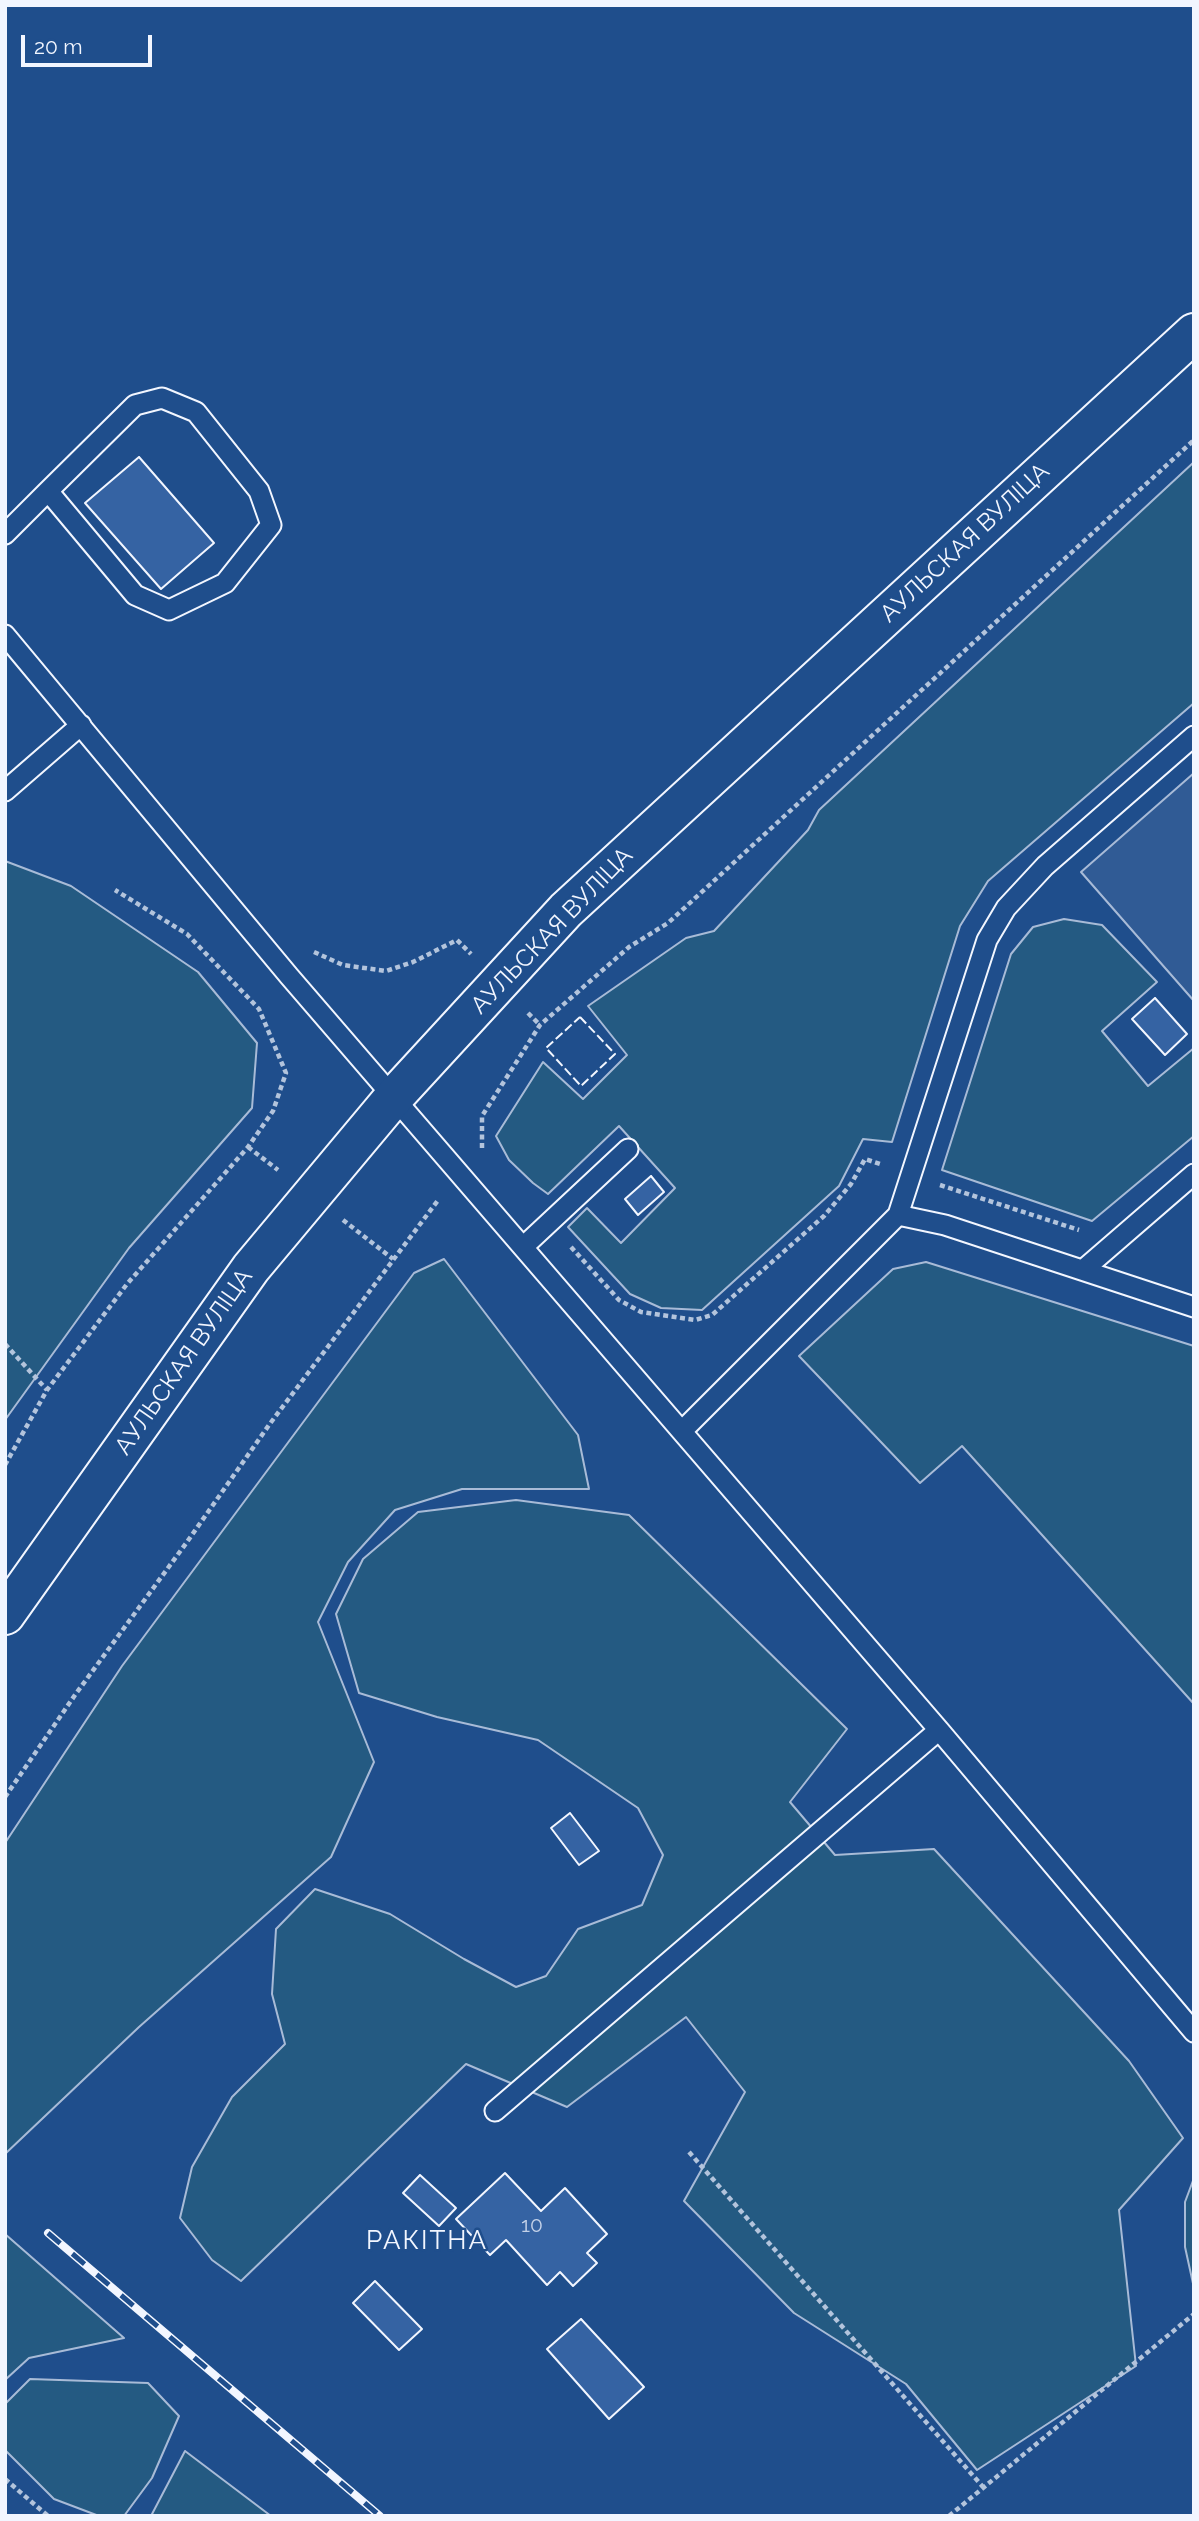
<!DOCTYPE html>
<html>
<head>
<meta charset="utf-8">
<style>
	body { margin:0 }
	#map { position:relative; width:1199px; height:2521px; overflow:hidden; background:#1f4e8c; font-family:Raleway,sans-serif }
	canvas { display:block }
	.frame { position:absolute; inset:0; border:7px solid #f2f6ff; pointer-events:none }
	.scale { position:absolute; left:21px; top:35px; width:131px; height:32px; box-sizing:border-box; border:4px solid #f2f6ff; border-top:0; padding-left:9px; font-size:21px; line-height:24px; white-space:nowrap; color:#f2f6ff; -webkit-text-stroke:5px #1f4e8c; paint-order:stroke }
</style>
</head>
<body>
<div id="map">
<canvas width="1199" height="2521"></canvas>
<div class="frame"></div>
<div class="scale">20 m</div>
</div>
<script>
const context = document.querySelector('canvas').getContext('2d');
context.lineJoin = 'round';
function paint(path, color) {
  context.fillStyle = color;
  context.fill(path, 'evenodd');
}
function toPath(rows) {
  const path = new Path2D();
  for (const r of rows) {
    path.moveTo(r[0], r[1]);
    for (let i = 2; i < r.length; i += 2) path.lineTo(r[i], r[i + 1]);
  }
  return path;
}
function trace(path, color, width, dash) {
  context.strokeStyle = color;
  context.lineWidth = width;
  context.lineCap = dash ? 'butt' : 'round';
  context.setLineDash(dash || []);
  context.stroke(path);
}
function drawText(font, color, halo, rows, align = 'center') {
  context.font = font + ' Raleway,sans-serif';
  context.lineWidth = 5;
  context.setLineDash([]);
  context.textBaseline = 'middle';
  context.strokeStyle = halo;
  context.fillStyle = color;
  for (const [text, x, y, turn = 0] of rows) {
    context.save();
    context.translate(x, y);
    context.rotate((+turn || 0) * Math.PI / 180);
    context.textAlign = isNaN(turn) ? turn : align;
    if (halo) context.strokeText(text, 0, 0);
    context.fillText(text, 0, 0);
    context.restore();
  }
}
const green = toPath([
	[1194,462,1194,703,988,881,960,926,892,1142,863,1139,839,1186,702,1310,661,1308,630,1294,568,1227,587,1208,621,1243,675,1188,619,1126,548,1194,533,1183,509,1160,496,1136,543,1062,583,1099,627,1055,588,1006,686,938,714,931,808,830,819,810,1194,462],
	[5,861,71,886,198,972,257,1043,252,1108,129,1248,5,1420,5,861],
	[1064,919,1102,925,1157,982,1102,1031,1148,1086,1194,1048,1194,1136,1092,1221,942,1170,1011,954,1033,927,1064,919],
	[444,1259,578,1435,589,1489,462,1489,395,1510,348,1562,318,1622,374,1762,331,1857,139,2027,5,2154,5,1843,122,1666,414,1273,444,1259],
	[926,1262,1194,1346,1194,1704,962,1446,920,1483,799,1356,893,1269,926,1262],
	[516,1500,629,1515,847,1729,790,1802,835,1855,934,1849,1129,2061,1183,2138,1119,2210,1136,2366,977,2470,906,2384,794,2313,684,2201,745,2092,686,2017,567,2107,466,2064,241,2281,212,2260,180,2218,192,2167,232,2097,285,2044,272,1994,276,1929,315,1889,390,1914,464,1959,516,1987,546,1976,578,1929,642,1905,663,1855,638,1808,538,1740,437,1717,359,1693,336,1614,363,1559,418,1512,516,1500],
	[1194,2178,1194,2288,1185,2247,1185,2202,1194,2178],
	[5,2234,124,2338,29,2358,5,2380,5,2234],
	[30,2379,148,2383,179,2416,152,2478,124,2516,99,2516,54,2499,5,2450,5,2404,30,2379],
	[185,2451,271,2516,151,2516,185,2451]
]);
paint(green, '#245a82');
trace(green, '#a8bbd7', 2);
const parking = toPath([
	[1194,773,1194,1001,1081,872,1194,773]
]);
paint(parking, '#305b95');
trace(parking, '#a8bbd7', 2);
const building = toPath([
	[139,457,214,543,161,589,85,503,139,457],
	[1155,998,1187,1034,1165,1055,1132,1019,1155,998],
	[651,1176,664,1192,638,1215,625,1199,651,1176],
	[570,1813,599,1851,579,1865,551,1828,570,1813],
	[505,2173,541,2211,565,2188,607,2234,587,2253,597,2263,573,2286,560,2272,547,2285,506,2240,490,2255,456,2219,505,2173],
	[420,2175,456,2208,439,2226,403,2193,420,2175],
	[375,2281,422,2329,399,2350,353,2303,375,2281],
	[581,2319,644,2387,609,2419,547,2349,581,2319]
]);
paint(building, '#3563a3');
trace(building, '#f2f6ff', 2);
const lane = toPath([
	[5,534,48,491,135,405,162,398,196,412,259,491,271,525,225,583,169,610,135,595,48,491],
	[5,635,289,976,939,1730,1194,2032],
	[5,791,81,725],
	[898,1215,987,940,1006,908,1045,866,1194,736],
	[523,1247,628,1149],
	[1083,1270,1194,1174],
	[682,1431,898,1215,945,1225,1194,1307],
	[495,2111,939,1730]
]);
const secondary = toPath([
	[5,1615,251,1268,394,1097,566,910,1194,333]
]);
trace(lane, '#f2f6ff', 23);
trace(secondary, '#f2f6ff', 42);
trace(toPath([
	[314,952,343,965,386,971,413,962,457,940,471,954],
	[528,1013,540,1025],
	[248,1147,278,1170],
	[482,1148,482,1116,540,1025,629,947,668,923,1194,440],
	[940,1185,1079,1230],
	[343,1220,393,1259],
	[571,1247,619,1300,641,1312,695,1320,712,1315,824,1216,851,1184,865,1159,883,1165],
	[5,1344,47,1390],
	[5,1465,47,1390,127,1284,248,1147,273,1111,286,1073,259,1009,187,934,115,890],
	[5,1797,75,1695,187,1542,269,1425,439,1199],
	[689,2152,983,2487],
	[5,2479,48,2516],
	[949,2516,1194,2314]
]), '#b3c4dc', 4.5, [5, 3.5]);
trace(lane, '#1f4e8c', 19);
trace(secondary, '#1f4e8c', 38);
const rail = toPath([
	[48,2233,380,2516]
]);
trace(rail, '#f2f6ff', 8);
trace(rail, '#1f4e8c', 5, [16]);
trace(toPath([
	[580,1017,615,1054,581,1086,546,1048,580,1017]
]), '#f2f6ff', 2, [9, 3.5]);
drawText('21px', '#c3d1e8', null, [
	["10",532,2226]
]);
drawText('24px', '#f2f6ff', '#1f4e8c', [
	["АУЛЬСКАЯ ВУЛІЦА",965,543,-43],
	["АУЛЬСКАЯ ВУЛІЦА",552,931,-46],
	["АУЛЬСКАЯ ВУЛІЦА",184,1362,-55]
]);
context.letterSpacing = '2px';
drawText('26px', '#f2f6ff', '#1f4e8c', [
	["РАКІТНА",427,2241]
]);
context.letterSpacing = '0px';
</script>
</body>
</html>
